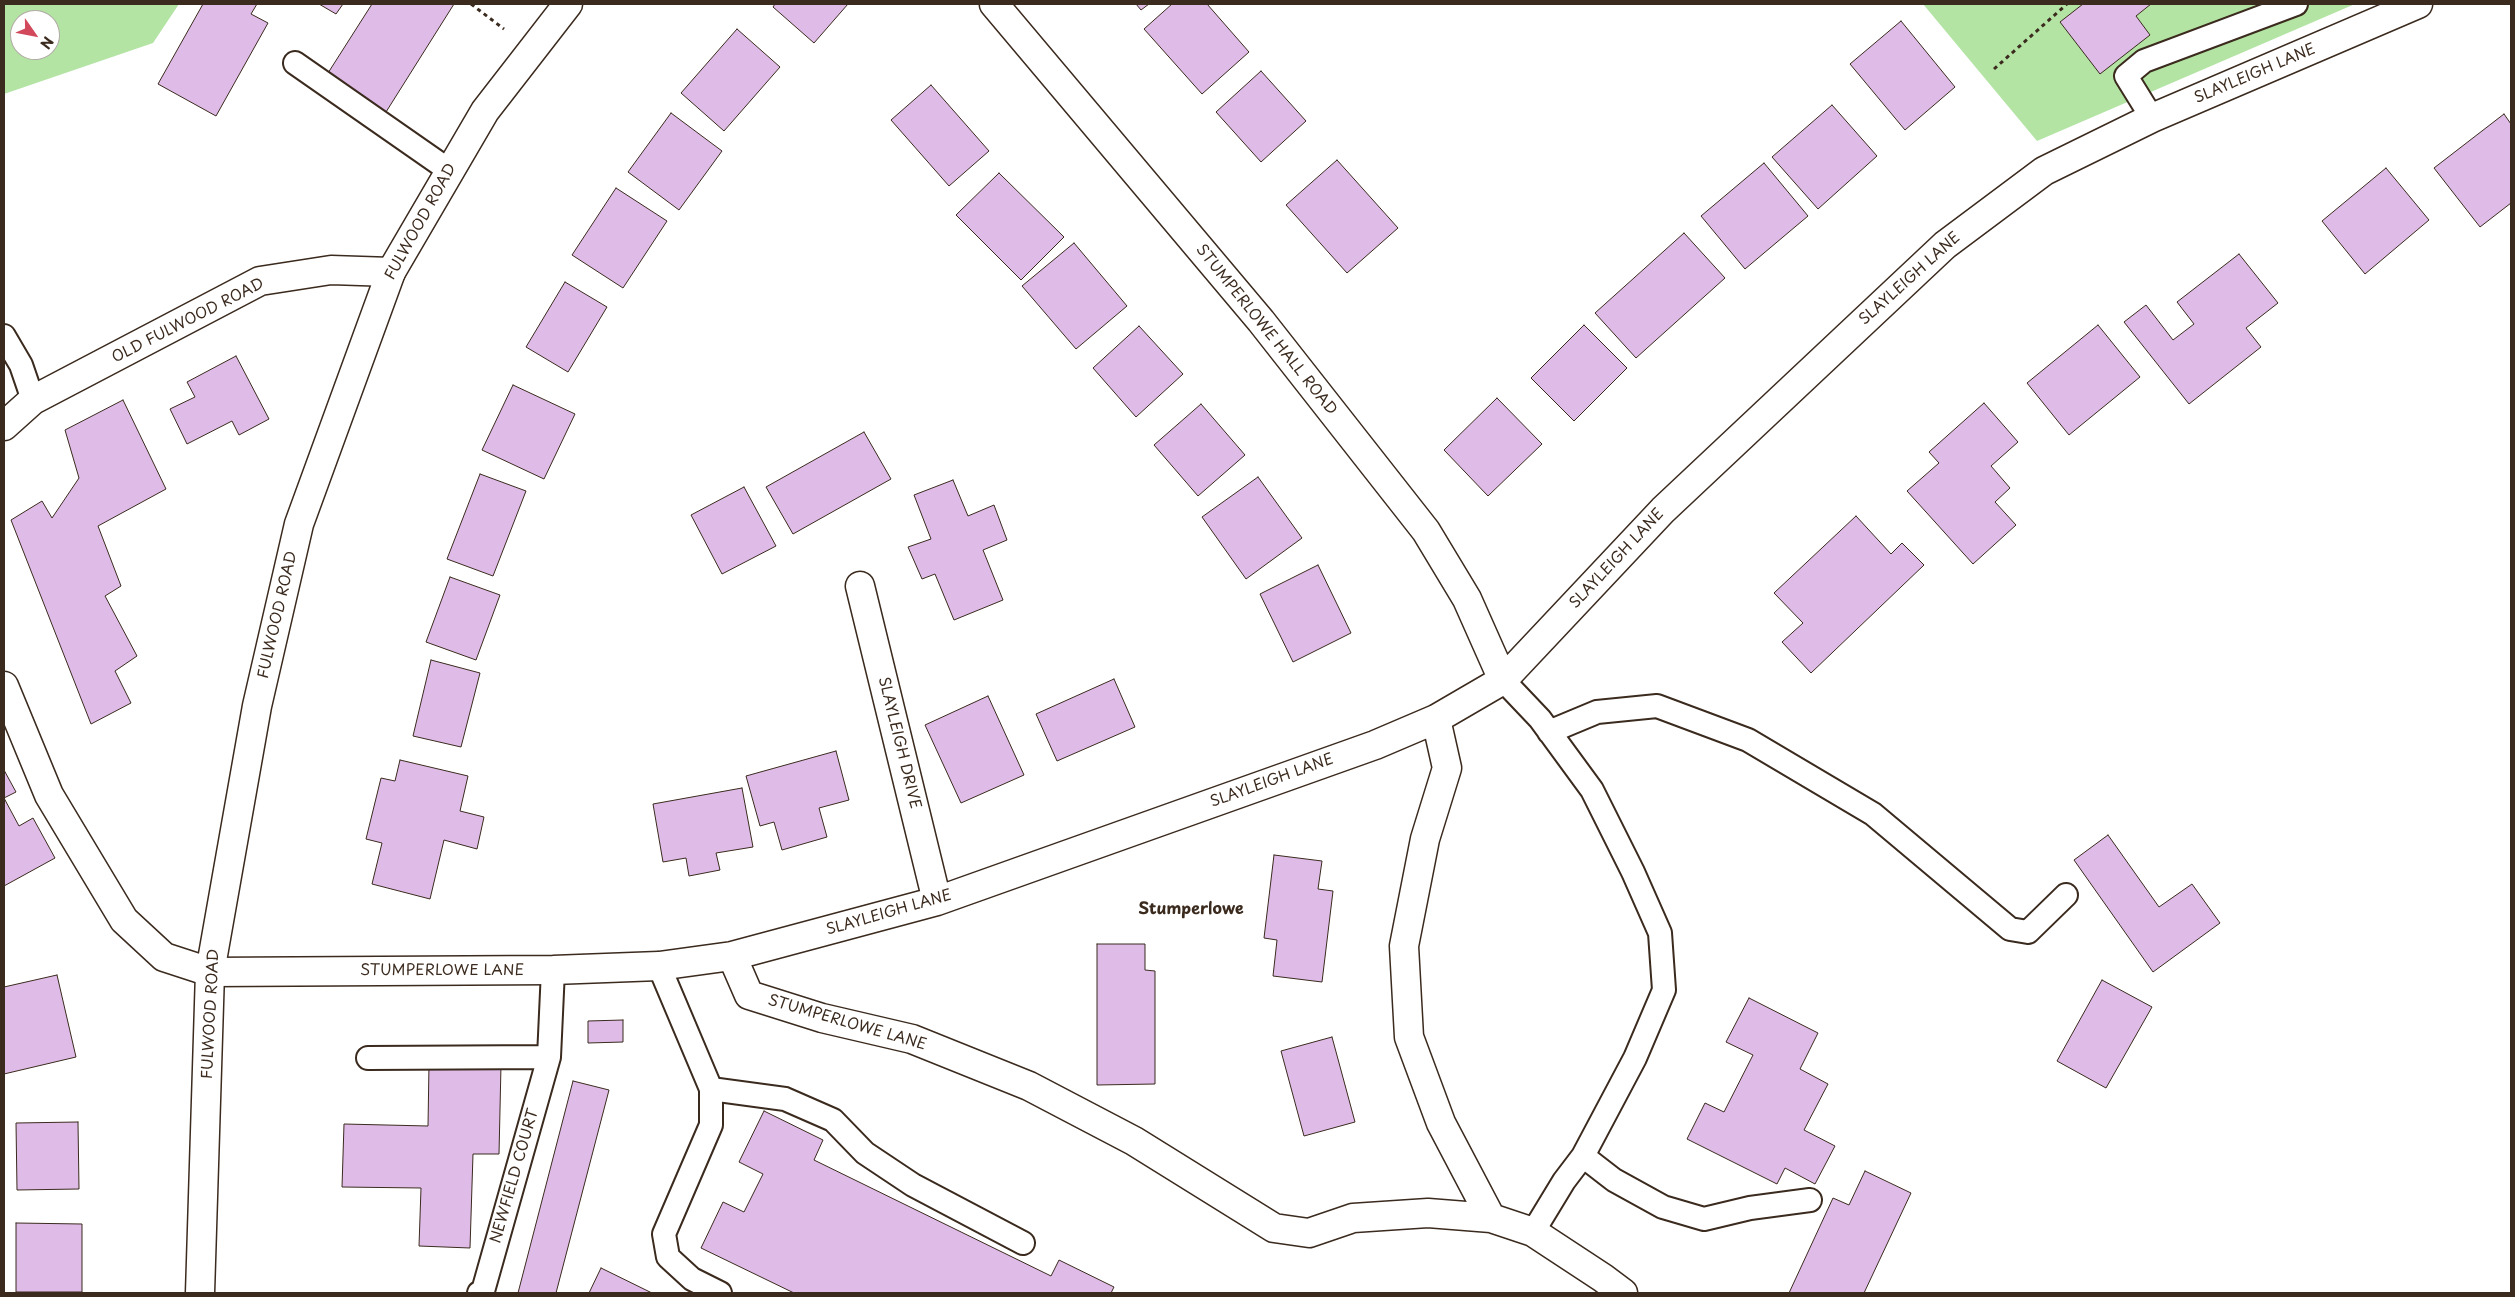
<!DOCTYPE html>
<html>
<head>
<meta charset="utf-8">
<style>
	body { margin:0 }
	#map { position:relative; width:2515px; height:1297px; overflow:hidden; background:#fff; font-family:"Playpen Sans",sans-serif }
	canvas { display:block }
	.frame { position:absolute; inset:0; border:5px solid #3b2a1e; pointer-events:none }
	.north { position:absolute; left:10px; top:10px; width:50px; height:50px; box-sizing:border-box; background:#fff; border:1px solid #b1aaa5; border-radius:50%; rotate:123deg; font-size:14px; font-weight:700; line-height:20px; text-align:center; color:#3b2a1e }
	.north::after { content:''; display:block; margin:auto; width:18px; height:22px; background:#d1495b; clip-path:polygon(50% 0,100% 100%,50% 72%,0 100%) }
</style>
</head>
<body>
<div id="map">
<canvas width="2515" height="1297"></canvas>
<div class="frame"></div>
<div class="north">N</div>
</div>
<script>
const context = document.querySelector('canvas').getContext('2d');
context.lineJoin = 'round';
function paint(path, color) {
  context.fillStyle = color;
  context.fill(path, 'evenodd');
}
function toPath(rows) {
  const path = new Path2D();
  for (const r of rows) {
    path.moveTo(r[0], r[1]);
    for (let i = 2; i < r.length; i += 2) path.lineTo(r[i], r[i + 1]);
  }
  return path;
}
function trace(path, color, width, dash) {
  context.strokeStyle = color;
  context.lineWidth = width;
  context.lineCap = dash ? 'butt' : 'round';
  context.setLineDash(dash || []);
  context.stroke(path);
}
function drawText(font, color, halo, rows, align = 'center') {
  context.font = font + ' "Playpen Sans",sans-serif';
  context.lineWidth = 4;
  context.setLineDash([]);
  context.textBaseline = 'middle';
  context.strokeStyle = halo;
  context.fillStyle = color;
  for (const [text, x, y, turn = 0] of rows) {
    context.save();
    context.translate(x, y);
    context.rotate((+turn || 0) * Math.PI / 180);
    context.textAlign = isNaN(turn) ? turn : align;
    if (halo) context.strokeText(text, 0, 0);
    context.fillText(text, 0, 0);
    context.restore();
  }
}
paint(toPath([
	[4,4,179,4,153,43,4,94],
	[20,20,50,20,50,50,20,50],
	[1923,4,2355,4,2037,141]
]), '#b3e4a4');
const building = toPath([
	[203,4,257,4,251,14,268,23,216,116,158,84,203,4],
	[319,4,343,4,336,14,319,4],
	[372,4,454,4,386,112,328,73,372,4],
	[775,4,848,4,814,43,773,7,775,4],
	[1136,4,1149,4,1141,10,1136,4],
	[1172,4,1207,4,1249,52,1202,94,1144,29,1172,4],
	[2083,4,2151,4,2136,16,2150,35,2100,74,2060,22,2083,4],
	[1901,21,1955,87,1905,130,1850,64,1901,21],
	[737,29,780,67,724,131,681,93,737,29],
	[1261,71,1306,121,1261,162,1216,112,1261,71],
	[931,85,989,151,949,186,891,120,931,85],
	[1832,105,1877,156,1818,209,1772,157,1832,105],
	[671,113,722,151,679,210,628,172,671,113],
	[2504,114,2511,124,2511,203,2480,227,2434,168,2504,114],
	[1337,160,1398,228,1347,273,1286,205,1337,160],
	[1764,163,1808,216,1745,269,1701,216,1764,163],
	[2386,168,2429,220,2365,274,2322,221,2386,168],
	[999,173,1064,237,1021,280,956,215,999,173],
	[616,188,667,221,623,288,572,255,616,188],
	[1684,233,1725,278,1636,358,1595,313,1684,233],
	[1074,243,1127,306,1076,349,1022,286,1074,243],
	[2239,254,2278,303,2246,328,2261,347,2189,404,2124,322,2146,305,2173,340,2194,324,2177,302,2239,254],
	[565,282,607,307,568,372,526,347,565,282],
	[1584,325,1627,368,1574,421,1531,378,1584,325],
	[2098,325,2140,377,2069,435,2027,383,2098,325],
	[1139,326,1183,374,1136,417,1093,368,1139,326],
	[236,356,269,419,239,435,232,421,187,444,170,409,195,397,187,382,236,356],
	[513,385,575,414,544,479,482,450,513,385],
	[1497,398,1542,444,1488,496,1444,450,1497,398],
	[123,400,166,489,98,526,121,586,105,596,137,656,115,671,131,703,91,724,11,520,42,501,52,518,79,478,65,430,123,400],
	[1984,403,2018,442,1991,466,2010,488,1995,502,2016,525,1973,564,1907,491,1939,463,1929,452,1984,403],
	[1201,404,1245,455,1198,496,1154,445,1201,404],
	[864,432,891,479,793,534,766,487,864,432],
	[480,474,526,491,493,576,447,559,480,474],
	[1258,477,1302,538,1246,579,1202,517,1258,477],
	[953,480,968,516,994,505,1007,540,983,550,1003,600,954,620,935,574,922,579,908,547,931,539,914,495,953,480],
	[744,487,776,546,722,574,691,515,744,487],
	[1856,516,1891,554,1902,543,1924,565,1811,673,1782,642,1803,623,1774,593,1856,516],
	[1318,565,1351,633,1293,662,1260,594,1318,565],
	[450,577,500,595,476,660,426,642,450,577],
	[431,660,480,673,461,747,413,736,431,660],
	[1114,679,1135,727,1057,761,1036,714,1114,679],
	[988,696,1024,775,961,803,925,725,988,696],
	[836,751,849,800,819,808,827,837,782,850,774,822,760,826,746,776,836,751],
	[400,760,468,776,460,811,484,817,477,849,444,840,430,899,372,884,382,843,366,839,381,778,395,781,400,760],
	[4,770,16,792,4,798,19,826,33,818,55,858,4,886,4,770],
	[742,788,753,847,716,853,720,870,689,876,686,858,663,862,653,804,742,788],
	[2108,835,2159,907,2192,884,2220,923,2153,972,2074,860,2108,835],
	[1274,855,1322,861,1318,889,1333,891,1322,982,1273,976,1277,940,1264,938,1274,855],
	[1097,944,1145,944,1145,970,1155,971,1155,1084,1097,1085,1097,944],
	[57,975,76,1057,4,1074,4,987,57,975],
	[2102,980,2152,1007,2106,1088,2057,1061,2102,980],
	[1749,998,1818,1033,1800,1069,1828,1084,1804,1130,1835,1146,1815,1184,1785,1168,1777,1184,1687,1139,1705,1103,1724,1112,1753,1055,1726,1042,1749,998],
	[623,1020,623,1042,588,1043,588,1021,623,1020],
	[1332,1037,1355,1122,1304,1136,1281,1051,1332,1037],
	[429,1064,501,1065,499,1154,473,1154,470,1248,419,1246,421,1188,342,1187,344,1124,428,1126,429,1064],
	[573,1081,609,1090,556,1293,518,1293,573,1081],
	[764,1111,823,1140,814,1160,1051,1276,1059,1260,1114,1287,1111,1293,794,1293,701,1248,723,1202,744,1212,763,1174,739,1162,764,1111],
	[78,1122,79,1189,17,1190,16,1123,78,1122],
	[1865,1171,1911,1193,1864,1293,1789,1293,1833,1198,1849,1205,1865,1171],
	[16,1223,82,1224,82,1292,16,1292,16,1223],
	[601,1268,652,1293,589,1293,601,1268]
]);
paint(building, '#debce7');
trace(building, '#3b2a1e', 1);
const service = toPath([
	[295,63,450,171],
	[2152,118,2126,76,2144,61,2296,4],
	[4,336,21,365,33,400],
	[1503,680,1540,719,1592,790,1633,872,1660,933,1664,990,1635,1058,1583,1156,1564,1181,1533,1232],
	[1549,732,1597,712,1657,706,1748,740,1873,814,2010,929,2028,932,2066,895],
	[659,966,711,1089,785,1099,833,1120,865,1153,913,1185,1023,1243],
	[368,1058,549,1057],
	[711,1089,711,1125,664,1234,668,1257,692,1279,720,1293],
	[1583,1156,1614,1180,1663,1207,1704,1219,1750,1208,1810,1200],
	[479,1293,483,1291,549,1057,553,970]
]);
const minor = toPath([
	[994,4,1261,321,1426,531,1467,599,1503,680],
	[4,426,33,400,260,281,331,270,391,272],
	[860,586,937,901],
	[4,686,49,795,124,920,164,957,210,972,553,970,659,966,732,956,937,901,1375,745,1436,719,1503,680,1663,510,1945,245,2044,171,2152,118,2418,4],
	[1436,719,1447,768,1425,839,1404,946,1409,1037,1441,1123,1491,1218,1533,1232,1603,1278,1623,1293],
	[732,956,749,995,822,1018,912,1039,1029,1086,1134,1141,1274,1228,1309,1233,1353,1218,1428,1213,1491,1218]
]);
const tertiary = toPath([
	[200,1293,210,972,257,706,299,524,391,272,485,111,568,4]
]);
trace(service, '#3b2a1e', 26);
trace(minor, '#3b2a1e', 31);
trace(tertiary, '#3b2a1e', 31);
trace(toPath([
	[471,4,504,29],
	[1994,69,2067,4]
]), '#3b2a1e', 3, [4, 4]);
trace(service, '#fff', 22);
trace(minor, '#fff', 28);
trace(tertiary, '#fff', 28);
drawText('15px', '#3b2a1e', '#fff', [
	["SLAYLEIGH LANE",2255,74,-23],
	["FULWOOD ROAD",421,222,-61],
	["SLAYLEIGH LANE",1910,279,-42],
	["OLD FULWOOD ROAD",188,321,-27],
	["STUMPERLOWE HALL ROAD",1266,330,51],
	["SLAYLEIGH LANE",1617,559,-47],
	["FULWOOD ROAD",278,615,-77],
	["SLAYLEIGH DRIVE",899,743,76],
	["SLAYLEIGH LANE",1272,781,-20],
	["SLAYLEIGH LANE",889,913,-16],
	["STUMPERLOWE LANE",442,971],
	["FULWOOD ROAD",211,1014,-87],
	["STUMPERLOWE LANE",847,1023,16],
	["NEWFIELD COURT",515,1176,-74]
]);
drawText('bold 16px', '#3b2a1e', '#fff', [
	["Stumperlowe",1191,910]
]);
</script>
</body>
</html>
